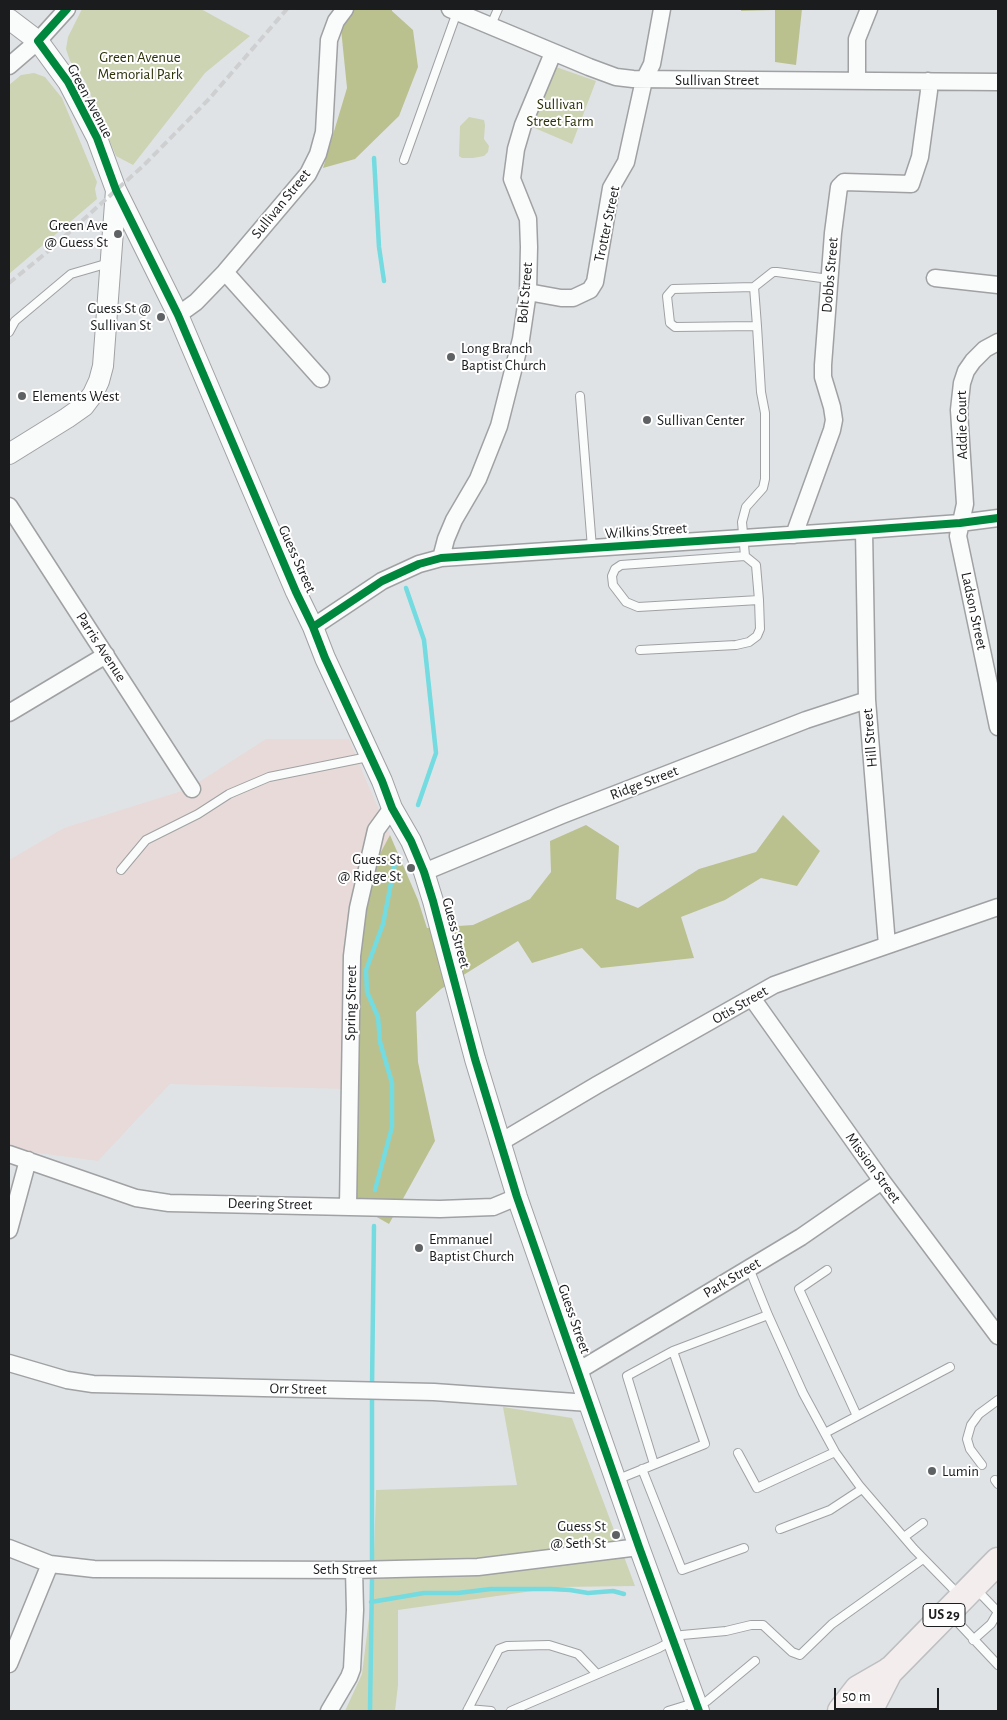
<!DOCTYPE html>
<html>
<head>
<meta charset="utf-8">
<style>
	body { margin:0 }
	#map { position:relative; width:1007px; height:1720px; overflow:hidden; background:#e0e3e6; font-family:"Alegreya Sans",sans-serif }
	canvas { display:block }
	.frame { position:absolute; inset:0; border:10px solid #1a1c1e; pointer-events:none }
	.scale { position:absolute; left:834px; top:1688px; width:105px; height:22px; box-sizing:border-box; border:2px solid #1a1c1e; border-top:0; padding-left:6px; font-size:15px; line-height:18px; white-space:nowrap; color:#1a1c1e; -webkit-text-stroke:4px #fff; paint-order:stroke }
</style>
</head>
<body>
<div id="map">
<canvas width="1007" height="1720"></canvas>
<div class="frame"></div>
<div class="scale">50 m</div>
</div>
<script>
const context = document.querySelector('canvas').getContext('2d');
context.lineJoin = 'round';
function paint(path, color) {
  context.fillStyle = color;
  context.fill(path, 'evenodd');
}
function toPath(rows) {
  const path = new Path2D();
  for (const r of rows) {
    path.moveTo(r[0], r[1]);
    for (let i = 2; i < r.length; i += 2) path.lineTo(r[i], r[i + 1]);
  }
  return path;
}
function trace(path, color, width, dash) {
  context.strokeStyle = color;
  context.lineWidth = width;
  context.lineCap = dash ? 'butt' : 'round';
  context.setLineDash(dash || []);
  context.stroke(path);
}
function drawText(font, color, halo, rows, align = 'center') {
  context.font = font + ' "Alegreya Sans",sans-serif';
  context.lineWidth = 4;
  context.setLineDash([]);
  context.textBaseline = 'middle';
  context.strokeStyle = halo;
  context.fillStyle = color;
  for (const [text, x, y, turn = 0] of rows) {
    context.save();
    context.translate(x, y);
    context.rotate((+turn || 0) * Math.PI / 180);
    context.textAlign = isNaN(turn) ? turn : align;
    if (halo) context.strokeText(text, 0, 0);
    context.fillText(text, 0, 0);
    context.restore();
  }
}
paint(toPath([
	[266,739,349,739,365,778,390,835,361,889,345,1089,170,1084,98,1161,9,1149,9,860,64,828,188,789]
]), '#e7dad8');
paint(toPath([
	[82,9,201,9,250,36,205,73,133,165,116,156,85,81,70,61,66,49,68,37],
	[556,67,596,81,572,144,530,126],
	[34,73,45,77,62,98,97,182,95,189,97,199,9,274,9,85,21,75],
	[469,117,484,120,485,125,484,139,489,146,488,152,484,156,473,158,462,158,459,156,460,126],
	[503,1407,572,1418,635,1586,561,1587,398,1610,398,1685,395,1711,345,1711,362,1674,373,1586,376,1490,517,1485]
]), '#cdd4b4');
paint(toPath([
	[339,9,392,9,392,11,413,30,418,67,399,116,355,159,323,168,347,88],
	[741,9,802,9,796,65,775,62,775,10,741,11],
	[783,815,820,851,797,886,761,878,725,900,681,917,694,958,601,968,582,948,532,963,518,941,441,989,416,1012,418,1062,435,1141,389,1224,354,1204,361,889,390,835,418,900,427,928,473,925,530,899,551,872,550,841,586,825,619,846,616,899,638,908,699,869,756,852]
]), '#bac18f');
trace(toPath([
	[374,158,379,247,384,281],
	[406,588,424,640,436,753,418,805],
	[375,1190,392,1127,392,1083,380,1042,378,1017,367,992,366,970,383,924,396,858],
	[372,1387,374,1226],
	[372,1563,372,1395],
	[371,1602,424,1593,458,1593,491,1589,551,1589,570,1590,588,1593,613,1591,624,1594],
	[370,1711,372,1579]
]), '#74dbe0', 4.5);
const service = toPath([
	[491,25,498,9],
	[404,160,457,12],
	[754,287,757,326,675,327,670,323,667,296,673,289,754,287,773,272,777,272,829,279],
	[9,332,15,321,71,274,109,263],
	[580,396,592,548],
	[745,556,756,565,759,600,638,607,626,602,613,585,612,576,615,569,621,565,745,556,742,522,746,507,763,488,765,479,765,413,761,392,757,326],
	[640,650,736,645,749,642,757,636,760,629,759,600],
	[121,870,146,840,198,814,229,794,269,777,368,757],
	[749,1268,768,1315,803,1393,835,1452,859,1485,914,1549,960,1596],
	[827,1270,799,1289,857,1416],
	[825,1433,950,1367],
	[738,1453,757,1488,835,1452],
	[654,1464,627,1376,673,1351],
	[982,1465,970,1449,967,1439,971,1425,979,1414,998,1400],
	[642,1469,682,1570,744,1548],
	[616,1480,705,1444,673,1351,768,1315],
	[995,1480,998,1484],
	[780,1529,830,1510,862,1489],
	[904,1537,923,1523],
	[950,1614,998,1665],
	[973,1640,991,1624,998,1612,976,1589],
	[699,1705,707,1701,755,1661],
	[468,1709,491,1711],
	[467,1711,499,1649,507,1646,549,1645,578,1654,597,1674],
	[511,1711,659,1648,682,1635,726,1631,751,1625,763,1625,792,1652,800,1655,832,1624,923,1559],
	[668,1711,694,1703]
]);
const minor = toPath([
	[450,9,589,67,616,77,633,79,998,82],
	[9,66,38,41,67,9],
	[857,80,857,39,869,9],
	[225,272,321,379],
	[935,278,998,285],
	[528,292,561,298,573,298,590,290,595,282,611,188,626,162,644,80,652,64,662,9],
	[178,315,196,302,225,272,308,174,318,154,324,132,329,40,336,21,345,9],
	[998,342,985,349,973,361,966,371,962,383,959,410,965,504,958,536,998,727],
	[9,506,192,789],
	[864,530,867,700,887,945],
	[794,535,832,430,834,420,832,407,823,377,823,365,833,233,839,187,844,182,911,184,920,157,929,91,928,81],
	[441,558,446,539,454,520,478,479,499,426,521,339,528,292,529,247,528,219,512,179,516,149,523,125,553,53],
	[313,627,382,581,419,564,441,558,864,530,960,523,998,518],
	[9,713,106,655],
	[424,872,562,815,806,720,867,700],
	[752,998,882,1181,998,1336],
	[499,1143,597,1085,774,985,813,971,998,907],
	[9,1154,136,1198,169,1203,440,1209,493,1207,517,1197],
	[348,1206,352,956,358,908,376,830,392,808],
	[9,1230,28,1160],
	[9,1363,67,1380,93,1384,434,1392,589,1403],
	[578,1371,801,1237,882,1181],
	[9,1548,50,1564,94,1569,354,1570,478,1567,639,1547],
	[9,1664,50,1564],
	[329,1711,349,1677,352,1669,355,1610,354,1570]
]);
const tertiary = toPath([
	[9,19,38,41,68,82,97,138,116,190,103,366,99,381,93,394,84,406,67,418,9,454],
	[116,190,178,315,296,592,313,627,325,658,382,781,392,808,411,841,424,872,433,901,475,1059,517,1197,639,1547,699,1711]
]);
const primary = toPath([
	[841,1711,858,1689,891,1670,998,1561],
	[869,1711,890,1670]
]);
trace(service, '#9fa1a3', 10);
trace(minor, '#9fa1a3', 19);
trace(tertiary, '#9fa1a3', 22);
trace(primary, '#bdbfc1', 29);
trace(service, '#fafbfb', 8);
trace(minor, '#fafbfb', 16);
trace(tertiary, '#fafbfb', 20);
trace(primary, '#f3edee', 26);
trace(toPath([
	[9,283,46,253,143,166,209,99,287,9]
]), '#cecfd0', 4, [8, 4]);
trace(toPath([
	[67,9,38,41,68,82,97,138,116,190,178,315,296,592,313,627,325,658,382,781,392,808,411,841,424,872,433,901,475,1059,517,1197,639,1547,699,1711],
	[313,627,382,581,419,564,441,558,864,530,960,523,998,518]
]), '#00873e', 8);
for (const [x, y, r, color] of [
	[118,234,5,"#5f6264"],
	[161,317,5,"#5f6264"],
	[451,357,5,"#5f6264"],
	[22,396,5,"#5f6264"],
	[647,420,5,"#5f6264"],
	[411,868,5,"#5f6264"],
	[419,1248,5,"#5f6264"],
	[932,1471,5,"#5f6264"],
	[616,1535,5,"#5f6264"]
]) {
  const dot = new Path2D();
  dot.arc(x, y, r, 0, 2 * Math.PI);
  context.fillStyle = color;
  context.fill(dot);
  trace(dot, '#fff', 2);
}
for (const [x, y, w] of [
	[944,1615,42]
]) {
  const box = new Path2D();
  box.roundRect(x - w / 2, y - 11.5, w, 23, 4);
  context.fillStyle = '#fff';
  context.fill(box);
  trace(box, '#1a1c1e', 1);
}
drawText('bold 14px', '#1a1c1e', null, [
	["US 29",944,1615]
]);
drawText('15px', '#2c3107', '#fff', [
	["Green Avenue",140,57],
	["Memorial Park",140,74],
	["Sullivan",560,104],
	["Street Farm",560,121]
]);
drawText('15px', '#1a1c1e', '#fff', [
	["Sullivan Street",717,80],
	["Green Avenue",90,101,62],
	["Sullivan Street",281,204,-51],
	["Trotter Street",607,224,-78],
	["Dobbs Street",830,275,-85],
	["Bolt Street",525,293,-85],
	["Addie Court",962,425,-91],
	["Wilkins Street",646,531,-4],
	["Guess Street",297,559,66],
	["Ladson Street",974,611,78],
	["Parris Avenue",101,647,57],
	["Hill Street",870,738,-95],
	["Ridge Street",644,783,-21],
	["Guess Street",456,933,75],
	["Spring Street",351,1003,-89],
	["Otis Street",740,1005,-30],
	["Mission Street",873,1168,54],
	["Deering Street",270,1204,1],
	["Park Street",732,1278,-31],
	["Guess Street",574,1319,71],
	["Orr Street",298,1389,1],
	["Seth Street",345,1569]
]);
drawText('15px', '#1a1c1e', '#fff', [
	["Green Ave",108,225,"right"],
	["@ Guess St",108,242,"right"],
	["Guess St @",151,308,"right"],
	["Sullivan St",151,325,"right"],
	["Long Branch",461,348],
	["Baptist Church",461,365],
	["Elements West",32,396],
	["Sullivan Center",657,420],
	["Guess St",401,859,"right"],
	["@ Ridge St",401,876,"right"],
	["Emmanuel",429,1239],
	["Baptist Church",429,1256],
	["Lumin",942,1471],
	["Guess St",606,1526,"right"],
	["@ Seth St",606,1543,"right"]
], 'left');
</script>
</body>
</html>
